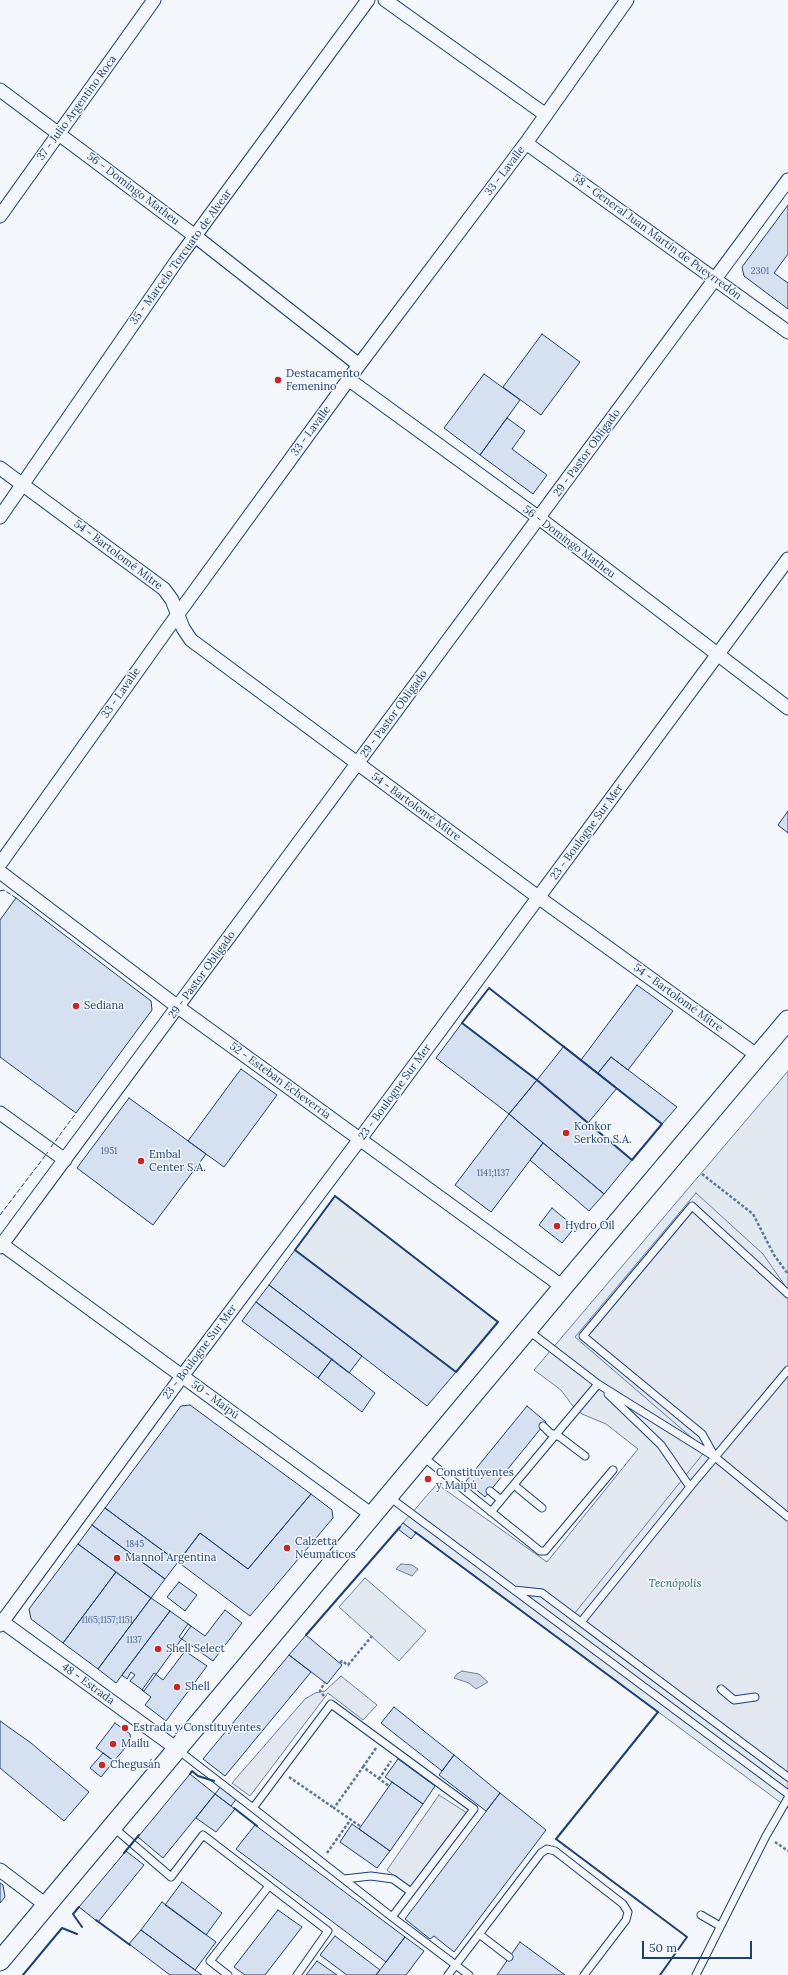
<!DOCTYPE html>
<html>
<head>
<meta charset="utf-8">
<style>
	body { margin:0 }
	#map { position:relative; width:788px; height:1975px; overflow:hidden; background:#f4f7fb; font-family:Lora,serif }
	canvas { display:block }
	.scale { position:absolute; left:642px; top:1941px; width:110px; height:18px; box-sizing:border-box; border:2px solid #1d3f73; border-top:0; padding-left:5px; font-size:12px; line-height:14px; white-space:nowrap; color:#1d3f73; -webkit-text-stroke:3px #f4f7fb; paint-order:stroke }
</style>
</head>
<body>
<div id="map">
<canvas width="788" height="1975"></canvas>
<div class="scale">50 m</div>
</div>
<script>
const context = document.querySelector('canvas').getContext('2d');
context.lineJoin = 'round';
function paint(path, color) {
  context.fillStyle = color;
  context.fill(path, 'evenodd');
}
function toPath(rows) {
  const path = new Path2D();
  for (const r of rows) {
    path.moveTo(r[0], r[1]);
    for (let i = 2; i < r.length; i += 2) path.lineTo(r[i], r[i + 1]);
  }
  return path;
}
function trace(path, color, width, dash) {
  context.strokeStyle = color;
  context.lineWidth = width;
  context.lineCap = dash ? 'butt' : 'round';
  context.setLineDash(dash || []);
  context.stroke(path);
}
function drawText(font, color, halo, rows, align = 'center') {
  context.font = font + ' Lora,serif';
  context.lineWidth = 3;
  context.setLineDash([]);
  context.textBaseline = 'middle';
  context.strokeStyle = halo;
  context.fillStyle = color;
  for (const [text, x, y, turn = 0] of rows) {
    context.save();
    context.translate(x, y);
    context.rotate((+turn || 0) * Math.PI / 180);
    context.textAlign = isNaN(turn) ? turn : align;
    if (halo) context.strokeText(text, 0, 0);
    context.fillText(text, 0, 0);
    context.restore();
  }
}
const green = toPath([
	[788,1071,788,1808,403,1523,437,1484,547,1562,638,1449,606,1424,582,1414,572,1405,561,1390,534,1370,788,1071],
	[335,1196,498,1322,456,1372,295,1250,335,1196],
	[365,1578,426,1631,399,1661,339,1607,365,1578]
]);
paint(green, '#e3e9f0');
trace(green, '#687fa3', 1);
const parking = toPath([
	[696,1193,763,1254,788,1290,788,1782,570,1619,706,1450,575,1337,696,1193],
	[341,1676,377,1705,363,1720,328,1693,250,1796,232,1783,305,1699,315,1693,325,1691,341,1676],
	[439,1795,467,1813,410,1889,387,1870,439,1795]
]);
paint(parking, '#e3e8f0');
trace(parking, '#687fa3', 1);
const water = toPath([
	[401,1564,412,1565,418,1569,412,1576,396,1569,401,1564],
	[462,1671,479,1674,488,1682,476,1689,469,1683,454,1678,457,1674,462,1671]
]);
paint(water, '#cfd7e4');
trace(water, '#687fa3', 1);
const building = toPath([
	[788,205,788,254,774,273,788,283,788,309,744,276,742,267,788,205],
	[542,334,580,362,541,415,503,387,542,334],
	[484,374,520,400,480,455,444,428,484,374],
	[507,418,525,431,512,449,547,475,533,494,480,455,507,418],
	[788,811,788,833,778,825,788,811],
	[16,898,151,1001,152,1010,76,1113,0,1057,0,920,16,898],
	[637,985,673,1011,628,1070,611,1057,598,1073,581,1060,637,985],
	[462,1023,537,1080,509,1114,436,1058,462,1023],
	[564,1046,617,1088,588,1123,537,1080,564,1046],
	[611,1057,677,1107,662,1124,598,1073,611,1057],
	[241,1069,277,1095,224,1167,188,1141,241,1069],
	[537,1080,632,1160,604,1194,509,1114,537,1080],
	[129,1098,206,1154,153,1225,77,1168,129,1098],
	[509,1114,543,1143,491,1212,455,1185,509,1114],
	[543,1143,604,1194,589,1211,530,1160,543,1143],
	[552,1208,575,1227,562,1243,539,1225,552,1208],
	[295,1250,456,1372,427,1406,269,1285,295,1250],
	[269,1285,362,1356,349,1373,256,1302,269,1285],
	[256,1302,332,1359,318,1378,242,1321,256,1302],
	[332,1359,375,1393,362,1412,318,1378,332,1359],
	[190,1405,311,1494,248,1569,200,1533,178,1562,105,1508,181,1406,190,1405],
	[527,1406,546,1422,485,1497,466,1481,527,1406],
	[311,1494,332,1510,333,1518,250,1616,178,1562,200,1533,248,1569,311,1494],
	[105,1508,178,1562,165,1579,92,1525,105,1508],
	[403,1523,416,1533,411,1539,398,1529,403,1523],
	[92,1525,165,1579,151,1598,78,1544,92,1525],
	[78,1544,116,1572,63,1643,31,1619,29,1609,78,1544],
	[116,1572,151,1598,98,1669,63,1643,116,1572],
	[179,1582,197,1595,185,1611,167,1597,179,1582],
	[151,1598,170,1611,116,1683,98,1669,151,1598],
	[225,1610,242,1623,213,1661,179,1637,188,1624,205,1636,225,1610],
	[170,1611,191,1626,144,1691,130,1681,135,1675,131,1672,127,1679,122,1675,170,1611],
	[306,1635,342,1665,327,1684,289,1655,306,1635],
	[185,1651,207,1666,166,1721,145,1705,151,1697,142,1690,154,1673,163,1680,185,1651],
	[289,1655,311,1672,225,1776,203,1759,289,1655],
	[394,1707,454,1755,442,1771,381,1723,394,1707],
	[0,1721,31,1743,89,1792,64,1821,0,1768,0,1721],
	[115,1723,130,1734,131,1741,114,1761,96,1748,115,1723],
	[103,1753,114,1761,101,1777,90,1768,103,1753],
	[454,1755,500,1793,486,1811,439,1775,454,1755],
	[398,1759,435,1786,423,1804,385,1777,398,1759],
	[190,1774,215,1794,163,1858,138,1837,190,1774],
	[392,1782,423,1804,390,1851,359,1829,392,1782],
	[221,1786,237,1798,231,1806,215,1794,221,1786],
	[500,1793,546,1830,454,1952,434,1936,430,1939,405,1919,500,1793],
	[215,1794,235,1809,216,1832,196,1818,215,1794],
	[352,1824,390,1851,377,1868,340,1842,352,1824],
	[255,1825,405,1937,386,1962,236,1849,255,1825],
	[126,1851,144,1865,98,1922,79,1907,126,1851],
	[182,1882,222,1913,206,1935,165,1905,182,1882],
	[0,1883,3,1885,5,1897,0,1903,0,1883],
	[162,1902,216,1942,195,1970,141,1930,162,1902],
	[278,1910,302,1927,265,1975,245,1975,234,1967,278,1910],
	[141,1930,195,1970,202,1975,170,1975,129,1944,141,1930],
	[335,1936,380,1970,376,1975,347,1975,320,1955,335,1936],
	[405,1937,424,1951,406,1975,376,1975,405,1937],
	[520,1942,565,1975,497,1975,520,1942],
	[317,1961,337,1975,306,1975,317,1961]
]);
paint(building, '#d5e0f0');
trace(building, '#1d3f73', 1);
const service = toPath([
	[529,1331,598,1384,715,1457,788,1517],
	[608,1394,661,1445,690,1487],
	[543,1426,550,1433,560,1437,585,1456],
	[422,1456,540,1551,545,1551,613,1470],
	[715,1457,702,1434,583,1336,692,1206,788,1294],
	[514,1485,542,1508],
	[490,1491,501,1500],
	[388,1496,514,1590,542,1593,788,1777],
	[491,1512,598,1384],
	[514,1590,788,1794],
	[581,1622,690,1487,788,1370],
	[721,1689,734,1700,755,1697],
	[178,1750,253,1808,331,1704,474,1809,392,1917,253,1808],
	[113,1827,171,1877,203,1835,328,1931,297,1975],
	[344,1879,371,1876,393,1879,411,1892],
	[701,1915,720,1926],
	[392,1917,469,1975],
	[479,1934,509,1957],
	[228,1975,210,1961,269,1886],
	[448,1975,541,1853,547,1849,555,1851,623,1904,628,1912,626,1920,584,1975],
	[696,1975,766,1836,788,1798]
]);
const minor = toPath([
	[385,0,546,115],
	[0,90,195,236,359,365],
	[526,143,788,332],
	[0,216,154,0],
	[348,379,539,518,788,708],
	[0,468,164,589,172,600,183,628,191,640,538,897,758,1056],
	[0,517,178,259,368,0],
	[0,864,178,614,359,365,526,143,627,0],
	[0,872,178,1007,563,1287],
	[0,1113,65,1160],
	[0,1243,372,1515],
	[0,1247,788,180],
	[0,1620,177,1749],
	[0,1625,183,1375,360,1139,788,559],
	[0,1870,46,1905]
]);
const secondary = toPath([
	[0,1961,563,1287,788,1020]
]);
trace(service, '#1d3f73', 9);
trace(minor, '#1d3f73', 15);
trace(secondary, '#1d3f73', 21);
trace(toPath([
	[702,1174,753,1214,774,1255,788,1274],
	[340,1663,342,1661,348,1665,372,1636],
	[324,1696,320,1691,325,1682],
	[363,1767,376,1748],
	[289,1777,334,1808],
	[379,1779,391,1761],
	[360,1826,334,1808,363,1767,389,1786],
	[775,1842,788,1851],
	[327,1853,351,1819]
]), '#5e769c', 2.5, [3, 2]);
trace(service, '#f4f7fb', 7);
trace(minor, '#f4f7fb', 13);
trace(secondary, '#f4f7fb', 19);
trace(toPath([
	[0,891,4,890,16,898],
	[51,1147,76,1113,75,1112],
	[0,1215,48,1152]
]), '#1d3f73', 1, [5, 2]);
trace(toPath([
	[489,988,662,1124,632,1160,537,1080,462,1023,489,988],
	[335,1196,498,1322,456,1372,295,1250,335,1196],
	[415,1532,658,1712,556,1839,687,1937,660,1975],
	[306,1635,400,1527],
	[190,1774,192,1771,198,1776,214,1781],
	[234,1808,257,1826],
	[124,1853,139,1835],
	[79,1907,73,1914,82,1927],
	[96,1920,130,1945],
	[23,1975,62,1928,77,1934]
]), '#1d3f73', 2);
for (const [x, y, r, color] of [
	[278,380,4,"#c62828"],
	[76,1006,4,"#c62828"],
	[566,1133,4,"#c62828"],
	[141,1161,4,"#c62828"],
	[557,1226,4,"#c62828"],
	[428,1479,4,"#c62828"],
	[287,1548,4,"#c62828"],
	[117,1558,4,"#c62828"],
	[158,1649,4,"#c62828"],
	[177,1687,4,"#c62828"],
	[125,1728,4,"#c62828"],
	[113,1744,4,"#c62828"],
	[102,1765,4,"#c62828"]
]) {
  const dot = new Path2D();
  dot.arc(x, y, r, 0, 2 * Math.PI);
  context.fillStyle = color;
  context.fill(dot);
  trace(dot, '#f4f7fb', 1.5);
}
drawText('9px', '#4b6792', null, [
	["2301",760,271],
	["1951",109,1151],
	["1141;1137",493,1173],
	["1845",135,1544],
	["1165;1157;1151",107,1620],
	["1137",134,1640]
]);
drawText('11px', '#1d3f73', '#f4f7fb', [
	["37 - Julio Argentino Roca",77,108,-54],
	["33 - Lavalle",505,171,-53],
	["56 - Domingo Matheu",133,189,37],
	["58 - General Juan Martín de Pueyrredón",657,237,36],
	["35 - Marcelo Torcuato de Alvear",181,257,-54],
	["33 - Lavalle",311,431,-54],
	["29 - Pastor Obligado",587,453,-54],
	["56 - Domingo Matheu",569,542,37],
	["54 - Bartolomé Mitre",118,555,37],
	["33 - Lavalle",121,693,-55],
	["29 - Pastor Obligado",394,714,-54],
	["54 - Bartolomé Mitre",416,807,36],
	["23 - Boulogne Sur Mer",587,832,-54],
	["29 - Pastor Obligado",202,975,-54],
	["54 - Bartolomé Mitre",678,998,36],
	["52 - Esteban Echeverría",280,1081,36],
	["23 - Boulogne Sur Mer",395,1092,-54],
	["23 - Boulogne Sur Mer",200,1352,-53],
	["50 - Maipú",215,1400,36],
	["48 - Estrada",88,1684,36]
]);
drawText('11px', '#1d3f73', '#f4f7fb', [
	["Destacamento",286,374],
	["Femenino",286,387],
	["Sediana",84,1006],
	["Konkor",574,1127],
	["Serkon S.A.",574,1140],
	["Embal",149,1155],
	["Center S.A.",149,1168],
	["Hydro Oil",565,1226],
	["Constituyentes",436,1473],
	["y Maipú",436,1486],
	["Calzetta",295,1542],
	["Neumaticos",295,1555],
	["Mannol Argentina",125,1558],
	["Shell Select",166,1649],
	["Shell",185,1687],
	["Estrada y Constituyentes",133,1728],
	["Mailu",121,1744],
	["Chegusán",110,1765]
], 'left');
drawText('italic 11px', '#2c6c60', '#f4f7fb', [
	["Tecnópolis",675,1584]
]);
</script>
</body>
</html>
